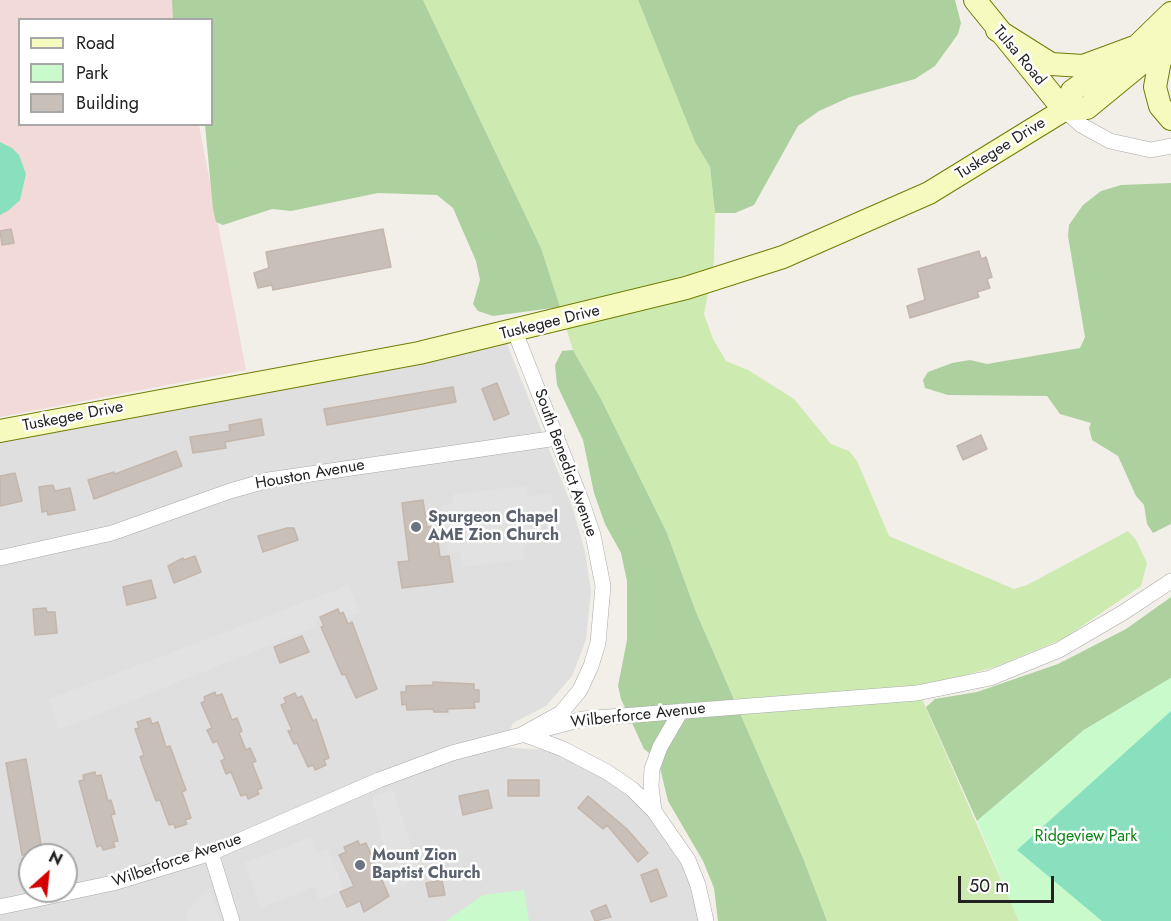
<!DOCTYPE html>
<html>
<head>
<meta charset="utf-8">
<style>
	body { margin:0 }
	#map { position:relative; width:1171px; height:921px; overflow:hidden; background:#f2efe9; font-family:Jost,sans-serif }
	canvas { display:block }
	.legend { position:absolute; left:18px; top:18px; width:195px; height:108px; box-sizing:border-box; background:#fff; border:2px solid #a7a7a7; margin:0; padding:8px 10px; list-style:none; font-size:18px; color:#222 }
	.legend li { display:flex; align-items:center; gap:12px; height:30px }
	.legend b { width:30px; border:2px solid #a7a7a7 }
	.north { position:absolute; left:18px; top:843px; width:60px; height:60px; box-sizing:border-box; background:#fff; border:2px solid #a7a7a7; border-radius:50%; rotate:27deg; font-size:16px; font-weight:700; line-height:24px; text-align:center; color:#222 }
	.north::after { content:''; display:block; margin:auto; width:21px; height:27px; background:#d40000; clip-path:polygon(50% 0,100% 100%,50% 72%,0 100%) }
	.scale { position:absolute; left:958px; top:876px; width:96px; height:27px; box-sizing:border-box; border:3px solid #222; border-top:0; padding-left:8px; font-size:18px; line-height:21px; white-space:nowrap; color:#222; -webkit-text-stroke:4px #fff; paint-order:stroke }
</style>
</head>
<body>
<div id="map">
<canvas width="1171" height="921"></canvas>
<ul class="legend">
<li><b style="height:8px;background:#f7fabf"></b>Road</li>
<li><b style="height:16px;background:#c8facc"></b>Park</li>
<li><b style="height:16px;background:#c7bfb8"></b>Building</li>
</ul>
<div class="north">N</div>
<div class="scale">50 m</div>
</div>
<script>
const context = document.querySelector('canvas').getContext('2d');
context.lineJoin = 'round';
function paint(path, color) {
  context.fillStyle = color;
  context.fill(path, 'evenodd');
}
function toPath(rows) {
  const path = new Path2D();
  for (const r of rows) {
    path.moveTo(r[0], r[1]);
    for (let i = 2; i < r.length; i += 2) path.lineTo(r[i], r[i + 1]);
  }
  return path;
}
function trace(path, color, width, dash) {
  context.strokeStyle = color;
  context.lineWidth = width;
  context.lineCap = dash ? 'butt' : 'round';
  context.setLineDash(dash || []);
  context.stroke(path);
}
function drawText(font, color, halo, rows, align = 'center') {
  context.font = font + ' Jost,sans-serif';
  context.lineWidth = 5;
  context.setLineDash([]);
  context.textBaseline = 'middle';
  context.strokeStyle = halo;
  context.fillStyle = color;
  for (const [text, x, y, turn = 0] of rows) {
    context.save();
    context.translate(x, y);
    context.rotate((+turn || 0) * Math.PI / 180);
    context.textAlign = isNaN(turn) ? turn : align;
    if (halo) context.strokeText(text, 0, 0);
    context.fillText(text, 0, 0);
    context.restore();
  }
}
paint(toPath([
	[499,324,573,509,585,552,591,591,586,640,572,676,546,706,513,723,503,747,546,750,561,756,609,781,645,811,670,841,681,835,692,854,712,921,0,921,0,419,404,345],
	[30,855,66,855,66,891,30,891]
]), '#e0dfdf');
paint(toPath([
	[0,0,175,0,179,19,20,20,20,124,199,125,246,370,0,417]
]), '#f2dad9');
paint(toPath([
	[423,0,638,0,695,142,710,167,715,213,714,261,704,314,713,339,726,361,748,370,794,399,831,444,849,451,857,461,889,536,1014,589,1027,585,1128,531,1136,540,1147,563,1141,586,1063,639,995,667,940,682,916,685,1019,921,827,921,803,858,696,612,667,533,601,399,573,350,541,248]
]), '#cdebb0');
paint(toPath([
	[172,0,423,0,541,248,560,307,493,316,478,311,473,304,480,280,476,261,453,208,437,195,378,193,291,211,272,209,223,225,216,222,213,209,205,125,212,124,212,20,173,19],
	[638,0,955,0,961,23,958,34,935,66,915,79,850,97,819,111,798,126,754,205,735,213,715,213,710,167,695,142],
	[1171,183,1171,524,1153,533,1147,524,1144,505,1136,496,1118,456,1092,440,1089,428,1091,423,1060,414,1047,396,948,395,925,388,923,380,928,372,952,363,970,360,987,364,1080,348,1085,337,1068,236,1069,225,1083,205,1101,191,1121,185],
	[573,350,601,399,667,533,696,612,803,858,827,921,718,921,714,888,703,861,668,801,658,760,644,749,621,699,618,686,627,640,627,581,621,553,605,524,594,493,583,440,557,385,555,365,562,351],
	[1171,597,1171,678,1084,730,977,821,926,707,935,699,977,692,1058,664,1126,629]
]), '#add19e');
paint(toPath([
	[1171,678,1171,921,1019,921,977,821,1084,730],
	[524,890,529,921,446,921,483,895]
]), '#c8facc');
paint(toPath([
	[0,142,12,148,19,155,26,174,20,200,9,210,0,215],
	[1171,711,1171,921,1102,921,1017,850]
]), '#88e0be');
paint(toPath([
	[526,486,528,496,550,494,554,510,533,541,524,548,525,559,463,567,460,551,448,553,441,506,454,504,453,494],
	[349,585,360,612,346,617,338,608,319,616,315,627,59,730,49,699],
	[392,789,417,860,416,870,405,887,391,888,385,851,372,797],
	[311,837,317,853,328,849,344,890,319,900,314,887,261,908,244,863],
	[210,887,220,921,188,921,186,911]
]), '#e2e2e2');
const building = toPath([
	[11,229,14,243,2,245,0,231,11,229],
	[383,229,391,267,273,290,272,285,258,288,254,273,269,268,266,252,383,229],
	[979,251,981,259,986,257,992,277,987,279,990,288,977,292,979,297,910,318,907,306,925,300,918,269,979,251],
	[497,383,509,414,494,420,482,389,497,383],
	[453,387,456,402,327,425,324,409,453,387],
	[261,419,264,435,225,442,226,448,193,453,190,437,230,431,229,425,261,419],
	[981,435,987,449,963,460,957,446,981,435],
	[176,451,182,466,94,499,88,480,114,472,115,474,176,451],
	[15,473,22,501,0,506,0,476,15,473],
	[53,485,55,491,70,488,75,510,48,515,47,511,42,512,39,487,53,485],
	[423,500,427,527,436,526,440,557,449,556,453,582,402,588,398,562,409,561,402,503,423,500],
	[287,528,294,528,298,540,263,552,258,536,287,528],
	[195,556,201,572,174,583,168,566,183,558,184,560,195,556],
	[151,580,156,598,127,605,123,587,151,580],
	[46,608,47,612,55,612,57,633,35,635,33,609,46,608],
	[338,609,340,614,343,612,348,624,352,622,377,689,356,698,345,674,342,675,321,627,324,626,320,617,338,609],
	[302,636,309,652,280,663,274,647,302,636],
	[433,682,474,684,474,690,479,690,479,702,474,702,475,708,447,709,448,712,434,712,433,709,407,710,406,704,402,705,401,692,406,692,406,686,433,685,433,682],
	[215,692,216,696,222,694,232,720,237,718,242,731,239,733,246,750,250,748,256,761,252,763,262,788,257,790,259,794,248,799,246,794,241,796,231,772,226,774,221,761,225,759,217,741,213,743,207,730,212,728,201,703,205,701,204,697,215,692],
	[295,693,297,698,302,696,313,721,316,719,329,758,324,760,326,765,315,770,313,765,308,767,297,743,294,744,288,731,292,730,281,705,286,703,284,698,295,693],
	[150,718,152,724,158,722,166,747,170,746,186,790,182,792,191,818,185,820,187,824,175,828,174,824,169,825,160,800,156,801,140,757,144,755,135,729,139,728,137,722,150,718],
	[26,759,43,855,22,855,6,763,26,759],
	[95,772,96,776,101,775,108,801,111,800,115,814,111,815,118,841,113,842,115,847,103,850,101,845,97,847,79,781,84,780,83,775,95,772],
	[508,780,539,780,539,796,508,796,508,780],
	[488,790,492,808,463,815,459,796,488,790],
	[588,796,627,829,648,853,638,862,607,825,603,829,578,808,588,796],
	[358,841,360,845,366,843,389,896,364,912,360,901,347,907,340,892,354,886,339,855,346,852,344,847,358,841],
	[657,869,667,896,651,902,641,875,657,869],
	[442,880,445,895,429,897,426,883,442,880],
	[606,905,611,917,595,921,591,911,606,905]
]);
paint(building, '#c7bfb8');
trace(building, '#c4b6ab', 1.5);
const street = toPath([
	[1064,110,1081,125,1110,141,1151,150,1171,146],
	[515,332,581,500,593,535,603,586,598,643,591,666,580,690,561,713,523,734,563,749,607,772,632,789,654,811,688,860,698,885,706,921],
	[0,558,112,533,230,491,269,480,557,438],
	[654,811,651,787,652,769,660,747,681,711],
	[211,853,232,921],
	[0,907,113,883,211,853,379,780,452,753,583,719,917,693,990,678,1059,650,1124,612,1171,581]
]);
const secondary = toPath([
	[975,0,1064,110],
	[997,30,1051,64,1083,66,1137,46],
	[1171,49,1160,60,1155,87,1160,106,1171,119],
	[1064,110,1072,91,1137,46,1171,13],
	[0,431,419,353,686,288,783,257,929,193,1064,110,1087,108,1171,39]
]);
trace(street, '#a9a9a9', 16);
trace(secondary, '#707d05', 24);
trace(street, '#fff', 15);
trace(secondary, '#f7fabf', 22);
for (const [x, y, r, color] of [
	[416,527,6,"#6b7280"],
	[360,865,6,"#6b7280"]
]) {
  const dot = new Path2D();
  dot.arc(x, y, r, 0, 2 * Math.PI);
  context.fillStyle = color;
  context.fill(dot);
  trace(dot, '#fff', 2);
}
drawText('16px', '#222', '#fff', [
	["Tulsa Road",1019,56,50],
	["Tuskegee Drive",1001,149,-32],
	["Tuskegee Drive",550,323,-14],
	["Tuskegee Drive",73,417,-11],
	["South Benedict Avenue",565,463,70],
	["Houston Avenue",310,475,-10],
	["Wilberforce Avenue",638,716,-6],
	["Wilberforce Avenue",177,861,-19]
]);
drawText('bold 16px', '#5b616d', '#fff', [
	["Spurgeon Chapel",428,518],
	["AME Zion Church",428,536],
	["Mount Zion",372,856],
	["Baptist Church",372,874]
], 'left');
drawText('16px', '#0c8416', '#fff', [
	["Ridgeview Park",1086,837]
]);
</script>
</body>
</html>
